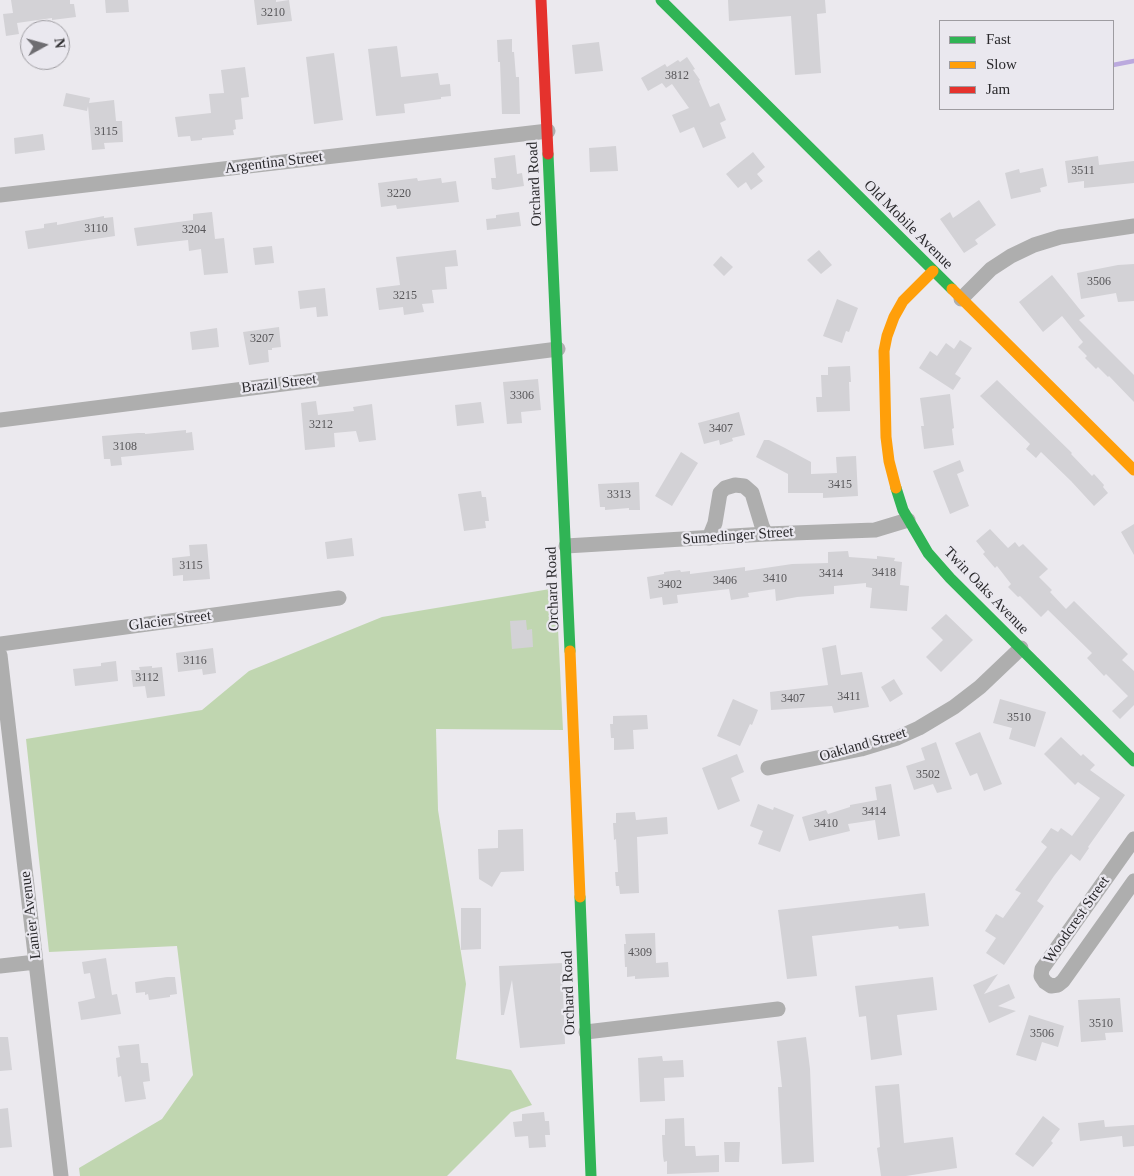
<!DOCTYPE html>
<html>
<head>
<meta charset="utf-8">
<style>
	body { margin:0 }
	#map { position:relative; width:1134px; height:1176px; overflow:hidden; background:#ebe9ee; font-family:"Times New Roman",serif }
	canvas { display:block }
	.legend { position:absolute; left:939px; top:20px; width:175px; height:90px; box-sizing:border-box; background:#eae8ef; border:1px solid #9e9ca1; margin:0; padding:6px 9px; list-style:none; font-size:15px; color:#2b2a2d }
	.legend li { display:flex; align-items:center; gap:10px; height:25px }
	.legend b { width:25px; border:1px solid #9e9ca1 }
	.north { position:absolute; left:20px; top:20px; width:50px; height:50px; box-sizing:border-box; background:#eae8ef; border:1px solid #9e9ca1; border-radius:50%; rotate:83deg; font-size:14px; font-weight:700; line-height:20px; text-align:center; color:#2b2a2d }
	.north::after { content:''; display:block; margin:auto; width:18px; height:22px; background:#6e6d71; clip-path:polygon(50% 0,100% 100%,50% 72%,0 100%) }
</style>
</head>
<body>
<div id="map">
<canvas width="1134" height="1176"></canvas>
<ul class="legend">
<li><b style="height:6px;background:#30b455"></b>Fast</li>
<li><b style="height:6px;background:#ff9f0a"></b>Slow</li>
<li><b style="height:6px;background:#e5322d"></b>Jam</li>
</ul>
<div class="north">N</div>
</div>
<script>
const context = document.querySelector('canvas').getContext('2d');
context.lineJoin = 'round';
function paint(path, color) {
  context.fillStyle = color;
  context.fill(path, 'evenodd');
}
function toPath(rows) {
  const path = new Path2D();
  for (const r of rows) {
    path.moveTo(r[0], r[1]);
    for (let i = 2; i < r.length; i += 2) path.lineTo(r[i], r[i + 1]);
  }
  return path;
}
function trace(path, color, width, dash) {
  context.strokeStyle = color;
  context.lineWidth = width;
  context.lineCap = dash ? 'butt' : 'round';
  context.setLineDash(dash || []);
  context.stroke(path);
}
function drawText(font, color, halo, rows, align = 'center') {
  context.font = font + ' "Times New Roman",serif';
  context.lineWidth = 4.5;
  context.setLineDash([]);
  context.textBaseline = 'middle';
  context.strokeStyle = halo;
  context.fillStyle = color;
  for (const [text, x, y, turn = 0] of rows) {
    context.save();
    context.translate(x, y);
    context.rotate((+turn || 0) * Math.PI / 180);
    context.textAlign = isNaN(turn) ? turn : align;
    if (halo) context.strokeText(text, 0, 0);
    context.fillText(text, 0, 0);
    context.restore();
  }
}
paint(toPath([
	[556,588,563,730,436,729,438,810,466,984,456,1059,511,1070,532,1105,511,1112,447,1176,80,1176,79,1168,162,1119,193,1075,177,946,49,952,26,739,202,710,249,671,382,617]
]), '#c0d6b0');
trace(toPath([
	[1113,65,1134,61]
]), '#bba9de', 4.5);
paint(toPath([
	[11,0,70,0,70,4,74,4,76,17,52,20,52,18,17,23,19,34,6,36,3,14,13,13],
	[105,0,128,0,129,12,106,13],
	[254,0,276,0,276,2,289,0,292,21,257,25],
	[728,0,825,0,826,13,817,14,821,73,795,75,791,16,729,21],
	[512,39,512,52,514,52,516,77,519,77,520,114,502,114,500,62,498,62,497,40],
	[599,42,603,71,575,74,572,45],
	[397,46,401,77,438,73,440,85,450,84,451,96,441,97,441,99,404,104,405,113,376,116,368,49],
	[334,53,343,120,314,124,306,57],
	[687,57,695,69,693,70,700,80,699,81,710,107,719,103,726,120,720,123,726,138,703,148,694,127,680,133,672,115,689,108,672,84,666,88,662,83,648,91,641,78,665,64,667,67,678,60,680,62],
	[245,67,249,97,241,98,243,119,235,120,236,129,233,130,234,135,202,138,202,140,191,141,190,136,178,137,175,117,211,113,209,94,224,93,221,70],
	[66,93,90,98,89,103,114,100,116,121,122,121,123,142,104,143,105,149,92,150,88,106,87,111,63,106],
	[43,134,45,150,15,154,14,138],
	[616,146,618,171,590,172,589,148],
	[753,152,765,167,757,174,763,181,751,190,746,182,738,188,726,174],
	[515,155,517,174,522,173,524,186,497,190,492,189,491,178,496,178,494,158],
	[1098,156,1099,165,1134,161,1134,183,1084,188,1084,181,1068,183,1065,161],
	[1043,168,1047,186,1040,188,1041,192,1011,199,1005,173,1019,169,1020,173],
	[417,178,418,181,441,178,442,183,456,181,459,202,397,209,396,205,381,207,378,183],
	[979,200,996,225,975,240,978,244,964,253,940,219,950,212,953,218],
	[212,212,215,239,224,238,228,273,204,275,201,249,189,251,188,240,137,246,134,228,193,220,193,214],
	[519,212,521,226,487,230,486,219,496,218,496,215],
	[104,216,104,218,113,217,115,236,28,249,25,231,44,228,44,224,57,222,57,225],
	[272,246,274,263,255,265,253,248],
	[456,250,458,266,445,267,447,289,432,290,434,303,422,304,424,312,404,315,403,307,379,310,376,288,400,285,396,257],
	[819,250,832,265,821,274,807,260],
	[721,256,733,267,724,276,713,265],
	[1134,264,1134,301,1118,302,1116,293,1081,299,1077,273,1118,265],
	[1052,275,1085,316,1079,320,1134,375,1134,402,1109,376,1108,377,1098,367,1096,369,1085,358,1087,356,1078,347,1083,342,1062,316,1043,332,1019,302],
	[325,288,328,316,317,317,316,307,300,309,298,291],
	[837,299,858,308,849,332,846,331,842,343,823,336],
	[279,327,281,347,272,348,272,350,268,350,269,362,249,365,243,332],
	[217,328,219,347,192,350,190,332],
	[960,340,972,348,955,374,961,378,953,390,919,368,930,351,937,356,946,343,954,349],
	[850,366,851,382,849,382,850,411,817,412,816,397,822,397,821,375,828,375,828,367],
	[538,379,541,410,521,412,522,423,507,424,503,382],
	[997,380,1072,453,1071,454,1092,476,1094,474,1104,485,1103,487,1108,493,1094,506,1071,481,1041,452,1036,458,1026,449,1030,444,980,396],
	[950,394,954,428,952,429,954,445,924,449,921,426,924,426,920,398],
	[316,401,318,415,354,411,353,407,372,404,376,440,359,442,356,431,334,433,335,447,305,450,301,403],
	[481,402,484,423,457,426,455,405],
	[739,412,745,435,732,438,733,441,720,445,719,440,704,444,698,423],
	[186,430,186,433,192,432,194,450,121,457,122,465,111,466,110,459,104,459,102,436,138,433,145,433,145,434],
	[764,440,769,440,785,448,811,462,811,474,837,473,836,457,856,456,858,496,823,498,823,493,788,493,788,474,756,457],
	[681,452,698,463,672,506,655,496],
	[960,460,964,471,957,474,969,506,950,514,933,471],
	[639,482,640,510,629,510,629,508,605,510,605,507,600,507,598,484],
	[481,491,482,497,486,497,489,521,485,521,486,528,464,531,458,494],
	[1134,524,1134,555,1121,532],
	[990,529,1008,548,1015,542,1019,547,1023,544,1048,569,1039,577,1052,590,1050,592,1066,609,1074,601,1128,654,1122,660,1134,671,1134,705,1120,719,1112,711,1128,696,1106,674,1104,676,1087,658,1092,653,1048,610,1041,617,1020,596,1018,597,1008,587,1011,584,997,566,995,568,983,554,985,552,976,541],
	[352,538,354,556,327,559,325,542],
	[207,544,210,579,183,581,183,575,173,576,172,558,190,556,189,545],
	[848,551,849,557,877,559,877,556,895,558,894,561,902,562,900,585,909,586,907,611,870,608,872,588,866,587,866,583,834,586,834,594,797,597,776,601,775,589,748,593,749,597,731,600,729,589,677,595,678,603,663,605,662,597,650,599,647,577,664,574,664,572,680,570,681,572,690,571,690,574,745,567,745,571,792,564,828,563,828,552],
	[946,614,973,640,941,672,926,657,943,640,931,628],
	[526,620,527,630,532,629,533,647,512,649,510,621],
	[836,645,841,675,862,672,869,707,834,713,832,706,771,710,770,692,828,685,822,648],
	[213,648,216,673,203,675,202,669,178,672,176,653],
	[116,661,118,681,75,686,73,669,101,666,101,663],
	[152,666,152,668,162,667,165,696,147,698,145,686,133,687,131,670,140,670,139,667],
	[894,679,903,694,890,702,881,687],
	[733,699,758,710,752,725,750,724,740,746,717,736],
	[1000,699,1046,712,1035,747,1009,739,1012,728,993,723],
	[647,715,648,729,633,730,634,749,614,750,614,738,611,738,610,724,613,724,613,716],
	[980,732,1002,784,984,791,977,773,970,776,955,743],
	[1061,737,1081,756,1083,754,1095,765,1090,770,1125,795,1088,847,1089,848,1080,861,1071,854,1054,876,1037,901,1044,906,1004,965,986,953,996,938,985,931,996,914,1003,918,1021,893,1015,890,1047,847,1041,842,1051,828,1058,832,1061,828,1072,836,1100,798,1078,782,1075,785,1044,754],
	[936,742,952,789,937,793,933,784,914,790,906,766,925,760,921,748],
	[737,754,744,772,731,778,740,801,718,810,702,768],
	[891,784,900,836,878,840,875,820,848,824,850,831,809,841,802,817,826,810,828,814,850,807,850,805,877,800,875,787],
	[758,804,773,810,774,807,794,815,780,852,758,844,763,831,750,826],
	[635,812,636,820,667,817,668,834,637,837,639,893,620,894,619,886,616,886,615,872,618,872,616,839,614,840,613,823,616,823,616,813],
	[523,829,524,871,501,872,492,887,479,879,478,849,498,848,498,830],
	[925,893,929,926,899,929,898,926,812,936,817,976,787,979,778,910],
	[461,908,481,908,481,949,461,950],
	[655,933,656,963,668,962,669,977,635,979,635,976,627,977,627,967,625,967,624,944,626,944,625,934],
	[106,958,112,995,117,994,121,1014,81,1020,78,1002,95,998,90,973,84,974,82,962],
	[562,963,565,1044,520,1048,512,980,504,1015,501,1015,499,966],
	[998,974,984,994,1009,984,1015,998,998,1006,1016,1011,989,1023,973,985],
	[167,977,175,977,177,994,170,995,170,997,149,1000,148,994,145,995,145,992,136,993,135,982],
	[933,977,937,1010,897,1015,902,1055,871,1060,866,1016,859,1017,855,986],
	[1120,998,1123,1032,1105,1033,1106,1040,1081,1042,1078,1000],
	[1029,1015,1064,1026,1058,1047,1042,1042,1036,1061,1016,1055],
	[0,1037,8,1037,12,1070,0,1071],
	[806,1037,810,1069,814,1162,782,1164,778,1087,782,1087,777,1041],
	[139,1044,141,1063,148,1063,150,1081,143,1082,146,1099,125,1102,121,1076,118,1077,116,1058,120,1057,118,1046],
	[662,1056,663,1061,683,1060,684,1077,664,1078,665,1101,640,1102,638,1058],
	[899,1084,904,1143,953,1137,957,1168,906,1176,881,1176,877,1148,880,1147,875,1086],
	[8,1108,12,1147,0,1148,0,1109],
	[544,1112,545,1121,549,1121,550,1135,545,1135,546,1147,529,1148,528,1136,515,1137,513,1122,522,1121,522,1114],
	[1043,1116,1060,1129,1051,1141,1053,1143,1033,1167,1015,1154],
	[684,1118,685,1146,695,1146,696,1156,719,1155,719,1172,667,1174,667,1161,664,1162,663,1156,662,1135,665,1135,665,1119],
	[1104,1120,1105,1127,1134,1125,1134,1146,1123,1147,1122,1136,1080,1141,1078,1123],
	[724,1142,740,1142,739,1162,725,1162]
]), '#d3d2d6');
trace(toPath([
	[0,195,548,131],
	[961,299,991,269,1011,256,1034,245,1060,237,1134,226],
	[0,420,558,349],
	[709,538,715,523,720,493,725,488,735,485,744,486,752,493,762,526,766,534],
	[566,546,766,534,875,530,908,520],
	[0,644,339,598],
	[0,655,61,1176],
	[768,768,861,749,897,738,919,728,954,707,980,687,1021,648],
	[1134,839,1042,969,1041,976,1045,982,1051,986,1058,985,1063,981,1134,881],
	[0,966,36,962],
	[586,1032,778,1009]
]), '#aeaeae', 15);
trace(toPath([
	[661,0,952,289],
	[548,154,570,651],
	[896,488,903,510,928,553,950,578,1134,761],
	[580,897,591,1176]
]), '#30b455', 11);
trace(toPath([
	[952,289,1134,470],
	[896,488,889,461,886,437,884,351,887,336,894,317,903,301,933,271],
	[570,651,580,897]
]), '#ff9f0a', 11);
trace(toPath([
	[541,0,548,154]
]), '#e5322d', 11);
drawText('12px', '#575659', null, [
	["3210",273,13],
	["3812",677,76],
	["3115",106,132],
	["3511",1083,171],
	["3220",399,194],
	["3110",96,229],
	["3204",194,230],
	["3506",1099,282],
	["3215",405,296],
	["3207",262,339],
	["3306",522,396],
	["3212",321,425],
	["3407",721,429],
	["3108",125,447],
	["3415",840,485],
	["3313",619,495],
	["3115",191,566],
	["3418",884,573],
	["3414",831,574],
	["3410",775,579],
	["3406",725,581],
	["3402",670,585],
	["3116",195,661],
	["3112",147,678],
	["3411",849,697],
	["3407",793,699],
	["3510",1019,718],
	["3502",928,775],
	["3414",874,812],
	["3410",826,824],
	["4309",640,953],
	["3510",1101,1024],
	["3506",1042,1034]
]);
drawText('15px', '#2b2a2d', '#eae8ef', [
	["Argentina Street",274,163,-7],
	["Orchard Road",535,184,-93],
	["Old Mobile Avenue",908,225,45],
	["Brazil Street",279,384,-7],
	["Sumedinger Street",738,536,-4],
	["Orchard Road",553,589,-92],
	["Twin Oaks Avenue",986,591,46],
	["Glacier Street",170,621,-7],
	["Oakland Street",863,745,-16],
	["Lanier Avenue",31,915,-97],
	["Woodcrest Street",1077,920,-55],
	["Orchard Road",569,993,-92]
]);
</script>
</body>
</html>
